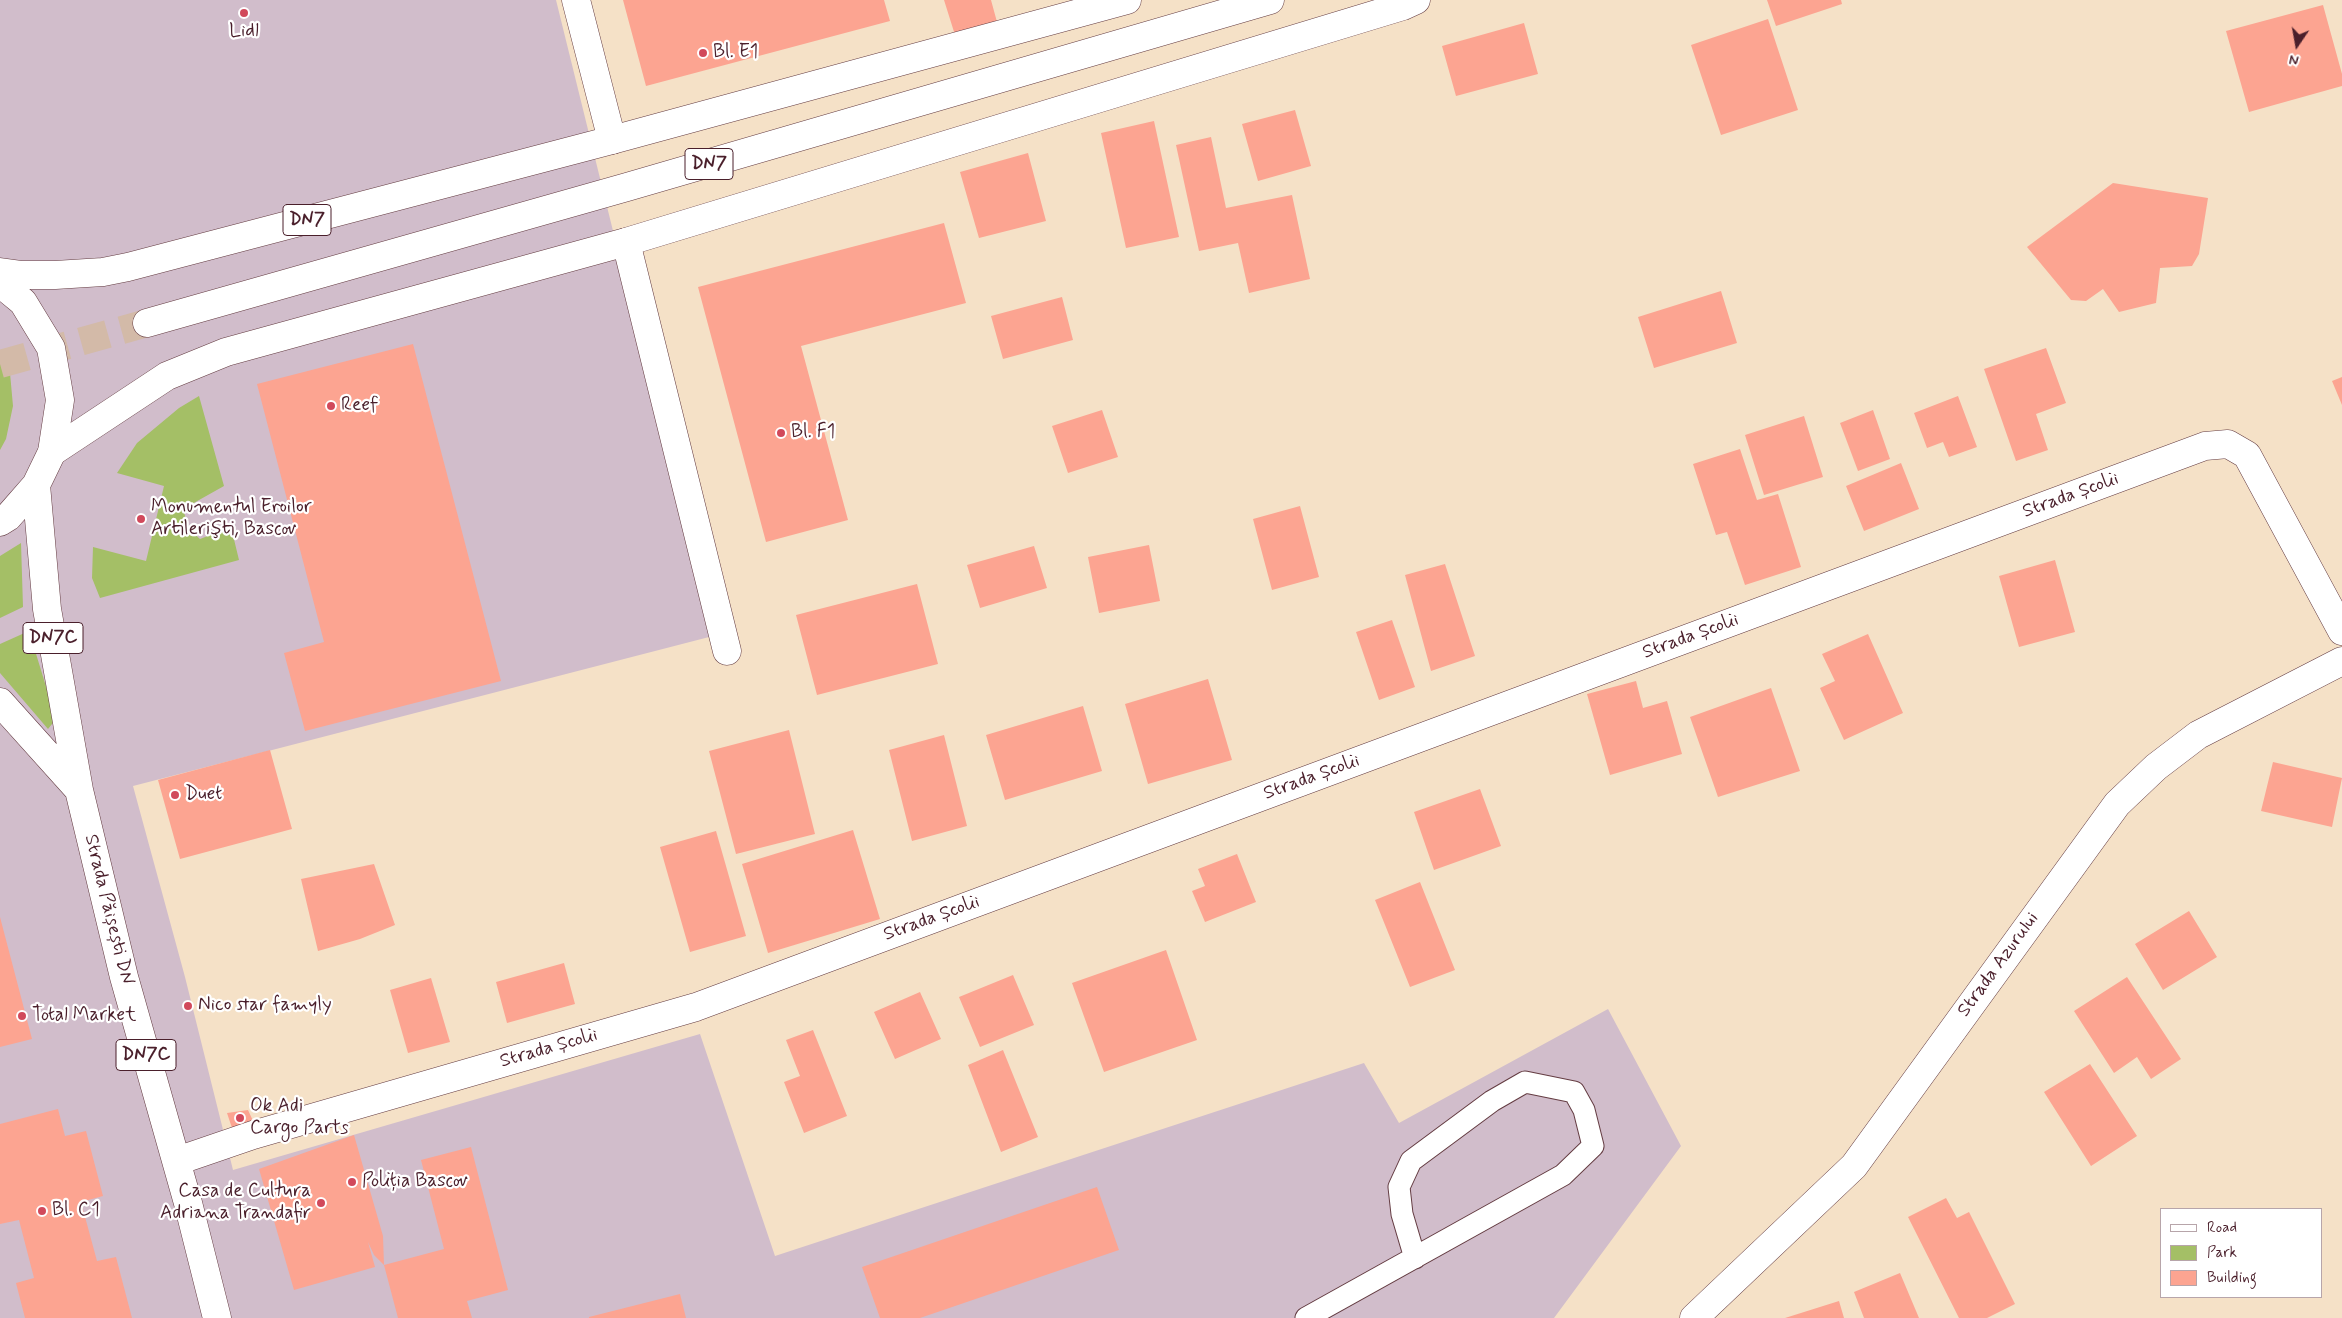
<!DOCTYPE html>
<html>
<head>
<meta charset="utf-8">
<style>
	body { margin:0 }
	#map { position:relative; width:2342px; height:1318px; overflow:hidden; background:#f5e1c7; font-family:Mynerve,sans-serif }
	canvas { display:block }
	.legend { position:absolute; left:2160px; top:1208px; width:162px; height:90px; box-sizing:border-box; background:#fff; border:1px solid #b7a5aa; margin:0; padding:6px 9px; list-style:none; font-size:15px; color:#4a1f2b }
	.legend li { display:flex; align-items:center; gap:10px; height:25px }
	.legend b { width:25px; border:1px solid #b7a5aa }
	.north { position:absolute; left:2272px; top:20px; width:50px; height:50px; -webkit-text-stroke:4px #fff; paint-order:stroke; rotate:192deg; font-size:14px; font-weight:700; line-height:20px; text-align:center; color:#4a1f2b }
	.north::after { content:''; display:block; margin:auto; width:18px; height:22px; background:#4a1f2b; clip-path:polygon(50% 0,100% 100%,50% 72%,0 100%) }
</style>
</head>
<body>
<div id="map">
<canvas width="2342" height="1318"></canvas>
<ul class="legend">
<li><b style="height:6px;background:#fff"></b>Road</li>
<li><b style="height:14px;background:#a4bf66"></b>Park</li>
<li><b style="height:14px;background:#fca491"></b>Building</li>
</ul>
<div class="north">N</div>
</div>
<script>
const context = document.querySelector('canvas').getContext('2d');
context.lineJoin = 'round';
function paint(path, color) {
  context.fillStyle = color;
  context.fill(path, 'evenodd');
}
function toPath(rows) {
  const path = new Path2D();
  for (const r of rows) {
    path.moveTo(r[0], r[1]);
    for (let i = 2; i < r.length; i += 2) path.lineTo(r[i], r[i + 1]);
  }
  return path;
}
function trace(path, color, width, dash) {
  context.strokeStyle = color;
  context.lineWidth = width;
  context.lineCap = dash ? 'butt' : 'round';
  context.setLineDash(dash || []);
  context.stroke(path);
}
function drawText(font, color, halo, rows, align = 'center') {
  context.font = font + ' Mynerve,sans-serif';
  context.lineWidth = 4.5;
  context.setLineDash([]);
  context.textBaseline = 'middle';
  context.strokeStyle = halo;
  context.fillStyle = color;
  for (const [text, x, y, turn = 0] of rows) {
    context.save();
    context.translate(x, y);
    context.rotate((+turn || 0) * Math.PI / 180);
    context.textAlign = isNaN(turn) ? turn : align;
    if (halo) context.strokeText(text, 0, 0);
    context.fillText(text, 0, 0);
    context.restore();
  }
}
paint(toPath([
	[0,0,556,0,713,636,133,786,185,977,233,1170,700,1034,775,1256,1364,1063,1399,1123,1608,1009,1681,1146,1554,1318,0,1318]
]), '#d1bdcb');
paint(toPath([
	[0,351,10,373,13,406,6,439,0,450],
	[199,396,224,486,183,509,189,529,200,539,231,527,239,560,100,598,92,578,93,547,146,561,164,486,117,473,137,443,179,408],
	[21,543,23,607,0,618,0,556],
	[29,631,56,719,48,729,0,673,0,644]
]), '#a4bf66');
paint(toPath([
	[623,0,884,0,890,21,646,86],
	[944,0,991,0,997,22,955,35],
	[1767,0,1841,0,1842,4,1776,26],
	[2323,5,2342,74,2342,86,2249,112,2226,31],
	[1768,19,1798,110,1721,135,1691,45],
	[1524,23,1538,74,1456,96,1442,46],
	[1295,110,1311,166,1258,181,1242,124],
	[1154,121,1179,237,1126,248,1101,133],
	[1211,137,1226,208,1292,195,1310,279,1249,293,1238,243,1199,251,1176,145],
	[1028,153,1046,221,979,238,960,172],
	[2113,183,2208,198,2199,254,2192,266,2160,268,2156,303,2119,312,2103,289,2086,301,2071,300,2027,247],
	[944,223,966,303,801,346,848,520,766,542,698,287],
	[1721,291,1737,343,1654,368,1638,317],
	[1062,297,1073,340,1003,359,991,316],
	[413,344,501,681,305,731,284,653,324,642,257,384],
	[2046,348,2066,403,2036,414,2048,450,2016,461,1984,369],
	[2342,377,2342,405,2332,381],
	[1958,396,1977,447,1949,457,1943,442,1927,448,1914,413],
	[1102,410,1118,457,1068,473,1052,426],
	[1873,410,1890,459,1858,471,1840,423],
	[1804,416,1823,477,1764,495,1745,435],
	[1740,449,1757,500,1778,494,1801,567,1745,585,1727,532,1716,535,1693,464],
	[1901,463,1919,509,1864,531,1846,486],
	[1300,506,1319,577,1272,590,1253,519],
	[1149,545,1160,601,1099,613,1088,557],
	[1034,546,1047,588,980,608,967,565],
	[2055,560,2075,632,2019,647,1999,576],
	[1445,564,1475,656,1431,671,1405,575],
	[917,584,938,664,817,695,796,615],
	[1392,620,1415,687,1379,700,1356,632],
	[1868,634,1903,713,1844,740,1820,688,1835,681,1822,654],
	[1208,679,1232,760,1148,784,1125,704],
	[1636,681,1643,708,1667,701,1682,754,1610,775,1587,694],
	[1771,688,1800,771,1718,797,1690,717],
	[1083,706,1102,771,1005,800,986,735],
	[789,730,815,834,736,854,709,751],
	[944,735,967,826,912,841,889,750],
	[270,750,292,829,180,859,158,780],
	[2273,762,2342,778,2332,827,2261,811],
	[1480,789,1501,846,1434,870,1414,812],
	[853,830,880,919,768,953,742,864],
	[716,831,746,936,690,952,660,847],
	[1237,854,1256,902,1205,922,1192,891,1205,886,1198,869],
	[374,864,395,925,360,939,318,951,301,879],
	[1420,882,1455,970,1410,987,1375,900],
	[2189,911,2217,957,2163,990,2135,944],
	[0,917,32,1039,0,1047],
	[1166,950,1197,1040,1104,1072,1072,983],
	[564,963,575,1004,507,1023,496,982],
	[1013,975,1034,1025,980,1047,959,997],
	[2127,977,2181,1059,2151,1079,2137,1057,2114,1073,2074,1011],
	[431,978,450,1042,408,1053,390,990],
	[920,992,941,1039,895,1059,874,1012],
	[813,1030,847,1116,804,1133,784,1082,800,1076,786,1040],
	[1003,1050,1038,1137,1001,1152,968,1065],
	[2090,1064,2137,1136,2091,1166,2044,1092],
	[58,1109,65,1136,86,1131,103,1196,81,1202,97,1261,116,1257,132,1318,25,1318,16,1283,34,1278,19,1220,0,1224,0,1124],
	[248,1110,254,1123,232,1128,227,1113],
	[354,1135,383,1236,384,1265,374,1255,368,1242,375,1267,294,1290,259,1169],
	[471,1147,508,1290,467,1301,472,1318,398,1318,384,1265,444,1249,421,1160],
	[1097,1187,1119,1250,920,1318,880,1318,862,1267],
	[1946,1198,1957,1218,1969,1212,2015,1304,1987,1318,1959,1318,1908,1217],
	[1900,1273,1919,1318,1864,1318,1854,1292],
	[680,1294,686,1318,589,1318,589,1317],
	[1839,1301,1844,1318,1785,1318]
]), '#fca491');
trace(toPath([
	[0,364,147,323]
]), '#d3baa8', 28, [28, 14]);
const lane = toPath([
	[1306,1318,1563,1175,1593,1146,1584,1110,1574,1092,1525,1082,1492,1101,1411,1161,1399,1187,1402,1214,1415,1258]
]);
const street = toPath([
	[576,0,612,140],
	[626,242,727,651],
	[177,1161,253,1135,696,1007,2205,446,2228,444,2247,455,2342,631],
	[1694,1318,1854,1166,2117,804,2156,767,2198,735,2342,661]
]);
const primary = toPath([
	[0,283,23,302,51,348,60,400,52,452,36,485,8,517,0,522],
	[36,485,47,609,79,790,124,977,188,1203,217,1318],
	[0,702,79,790]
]);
const highway = toPath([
	[0,272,22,275,55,275,103,272,128,267,612,140,1127,0],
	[147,323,627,187,1270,0],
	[52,452,167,376,226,352,626,242,1403,6,1416,0]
]);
trace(lane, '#643c42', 23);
trace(street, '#643c42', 29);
trace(primary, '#643c42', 29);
trace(highway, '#643c42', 29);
trace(lane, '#fff', 21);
trace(street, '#fff', 28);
trace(primary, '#fff', 28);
trace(highway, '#fff', 28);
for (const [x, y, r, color] of [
	[244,13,5,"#d1495b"],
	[703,53,5,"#d1495b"],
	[331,406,5,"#d1495b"],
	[781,433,5,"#d1495b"],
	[141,519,5,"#d1495b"],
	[175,795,5,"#d1495b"],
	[188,1006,5,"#d1495b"],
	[22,1016,5,"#d1495b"],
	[240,1118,5,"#d1495b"],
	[352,1182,5,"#d1495b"],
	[321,1203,5,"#d1495b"],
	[42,1211,5,"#d1495b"]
]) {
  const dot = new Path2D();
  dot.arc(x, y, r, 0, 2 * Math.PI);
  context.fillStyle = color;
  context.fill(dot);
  trace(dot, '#fff', 2);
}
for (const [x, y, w] of [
	[709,164,48],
	[307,220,48],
	[53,638,60],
	[146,1055,60]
]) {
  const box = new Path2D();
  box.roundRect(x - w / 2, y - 15.5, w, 31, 4);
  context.fillStyle = '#fff';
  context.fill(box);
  trace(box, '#4a1f2b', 1);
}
drawText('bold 18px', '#4a1f2b', null, [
	["DN7",709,164],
	["DN7",307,220],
	["DN7C",53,638],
	["DN7C",146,1055]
]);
drawText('19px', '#4a1f2b', '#fff', [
	["Lidl",244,32,"center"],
	["Bl. E1",713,53],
	["Reef",341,406],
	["Bl. F1",791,433],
	["Monumentul Eroilor",151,508],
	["Artilerişti, Bascov",151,530],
	["Duet",185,795],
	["Nico star famyly",198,1006],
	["Total Market",32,1016],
	["Ok Adi",250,1107],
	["Cargo Parts",250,1129],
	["Poliția Bascov",362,1182],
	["Casa de Cultura",311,1192,"right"],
	["Adriana Trandafir",311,1214,"right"],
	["Bl. C1",52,1211]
], 'left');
drawText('19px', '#4a1f2b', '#fff', [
	["Strada Școlii",2071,496,-20],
	["Strada Școlii",1691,637,-20],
	["Strada Școlii",1312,778,-20],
	["Strada Păișești DN",108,910,76],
	["Strada Școlii",932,919,-20],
	["Strada Azurului",1999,965,-54],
	["Strada Școlii",549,1049,-16]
]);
</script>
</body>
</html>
